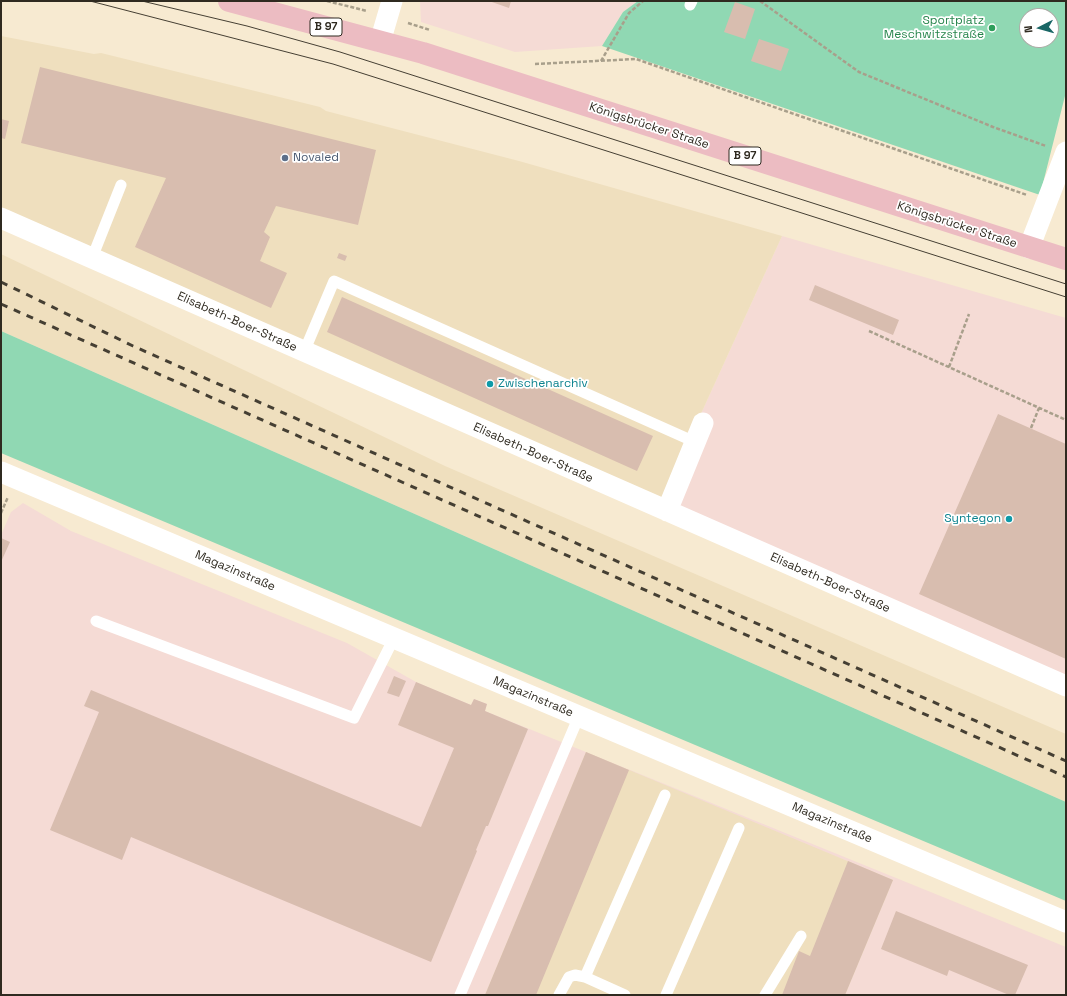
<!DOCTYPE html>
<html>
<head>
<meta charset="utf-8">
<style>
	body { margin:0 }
	#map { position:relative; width:1067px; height:996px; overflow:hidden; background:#f7ead1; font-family:"Space Grotesk",sans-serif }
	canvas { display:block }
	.frame { position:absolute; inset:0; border:2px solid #2f2a20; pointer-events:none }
	.north { position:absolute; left:1019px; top:8px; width:40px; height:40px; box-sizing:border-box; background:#fff; border:1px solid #acaaa6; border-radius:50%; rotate:264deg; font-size:11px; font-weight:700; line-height:16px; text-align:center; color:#2f2a20 }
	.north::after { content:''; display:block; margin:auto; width:14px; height:18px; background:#196665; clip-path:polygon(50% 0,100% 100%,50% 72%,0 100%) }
</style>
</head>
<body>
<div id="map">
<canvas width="1067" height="996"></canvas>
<div class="frame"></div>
<div class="north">N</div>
</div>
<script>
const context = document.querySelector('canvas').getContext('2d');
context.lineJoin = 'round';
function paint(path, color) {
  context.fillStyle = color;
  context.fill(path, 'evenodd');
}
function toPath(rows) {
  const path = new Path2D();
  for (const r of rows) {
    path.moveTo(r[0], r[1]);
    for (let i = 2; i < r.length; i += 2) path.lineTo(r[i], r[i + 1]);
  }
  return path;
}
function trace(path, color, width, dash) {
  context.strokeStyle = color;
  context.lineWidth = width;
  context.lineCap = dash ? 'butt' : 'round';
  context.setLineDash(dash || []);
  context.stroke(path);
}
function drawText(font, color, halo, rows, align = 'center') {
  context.font = font + ' "Space Grotesk",sans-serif';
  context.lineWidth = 3.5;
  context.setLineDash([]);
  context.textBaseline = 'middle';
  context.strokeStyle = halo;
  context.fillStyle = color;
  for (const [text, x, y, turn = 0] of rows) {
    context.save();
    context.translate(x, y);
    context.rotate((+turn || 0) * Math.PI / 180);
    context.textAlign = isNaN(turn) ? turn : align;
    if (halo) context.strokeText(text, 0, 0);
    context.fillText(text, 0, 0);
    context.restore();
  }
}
paint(toPath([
	[420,1,638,1,623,12,602,46,515,52,421,22],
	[782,236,1066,318,1066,694,658,508],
	[23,503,71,531,347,643,416,682,471,705,474,699,487,704,485,711,1066,947,1066,995,1,995,1,535,11,512]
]), '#f5dbd5');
paint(toPath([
	[1,36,94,54,101,53,320,107,326,111,519,161,782,236,658,508,1,228],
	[1,254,445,466,1066,734,1066,802,1,331],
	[586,752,893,880,845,995,485,995]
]), '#efdfbe');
paint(toPath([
	[638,1,1066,1,1066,92,1040,195,602,46,623,12],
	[1027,16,1051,16,1051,40,1027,40],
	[1,331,1066,802,1066,901,1,453]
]), '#90d8b3');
paint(toPath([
	[489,1,511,1,509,8],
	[735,2,755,9,745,39,724,32],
	[759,39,789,49,781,71,751,61],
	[40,67,376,150,358,225,276,206,264,232,270,237,260,261,287,273,271,308,135,247,166,178,21,143],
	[1,119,9,121,5,139,1,138],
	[339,253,347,256,345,261,337,258],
	[815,285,899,320,893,335,809,300],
	[342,297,653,436,637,471,327,332],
	[998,414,1066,444,1066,659,919,594],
	[1,538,10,542,1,562],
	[394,676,406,681,399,697,387,693],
	[416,682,471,705,474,699,487,704,485,711,528,729,488,826,486,826,476,850,477,851,431,962,131,837,122,860,50,830,99,712,84,706,91,690,421,827,454,748,398,725],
	[586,752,629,770,536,995,485,995],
	[848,861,893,880,845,995,782,995,799,951,810,956],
	[896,911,1028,965,1015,995,1009,995,949,970,947,976,881,949]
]), '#d8bdaf');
trace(toPath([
	[327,1,367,11],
	[760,1,859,72,993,127,1046,146],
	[408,23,430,30],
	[601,61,629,13,643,1],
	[535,64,636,59,1027,195],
	[869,331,1066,420],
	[949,367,969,314],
	[1031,428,1039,408],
	[1,513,8,497]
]), '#a89f8b', 2.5, [4, 2]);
trace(toPath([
	[690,5,692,1],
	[92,258,121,185],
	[304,352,334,281,695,442],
	[96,621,354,718,394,638],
	[585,977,665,795],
	[460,995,579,716],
	[559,995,569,977,575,975,585,977,625,995],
	[666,995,739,828],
	[765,995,801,936]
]), '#fff', 11);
trace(toPath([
	[380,42,392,1],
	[1,218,1066,686],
	[1029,248,1066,152],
	[1,472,1066,922],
	[667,511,703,423]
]), '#fff', 21);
trace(toPath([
	[229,1,423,53,1066,259]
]), '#ecbcc2', 22);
trace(toPath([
	[90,1,333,64,1066,297],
	[142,1,247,26,340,52,1066,284]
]), '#453f33', 1);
trace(toPath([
	[1,282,133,346,1066,761],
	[1,304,1066,777]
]), '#453f33', 3, [7, 7]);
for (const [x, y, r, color] of [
	[992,28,4,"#2e9e5b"],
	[285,158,4,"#5c6f8a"],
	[490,384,4,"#0f9aa8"],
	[1009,519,4,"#0f9aa8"]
]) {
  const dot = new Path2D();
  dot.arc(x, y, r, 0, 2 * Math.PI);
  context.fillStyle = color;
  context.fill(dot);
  trace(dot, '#fff', 1.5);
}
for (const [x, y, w] of [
	[326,27,32],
	[745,156,32]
]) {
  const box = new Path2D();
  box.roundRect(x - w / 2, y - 9, w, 18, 3);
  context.fillStyle = '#fff';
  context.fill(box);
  trace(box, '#2f2a20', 1);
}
drawText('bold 11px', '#2f2a20', null, [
	["B 97",326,27],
	["B 97",745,156]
]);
drawText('12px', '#27864d', '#fff', [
	["Sportplatz",984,21],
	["Meschwitzstraße",984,35]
], 'right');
drawText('12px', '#2f2a20', '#fff', [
	["Königsbrücker Straße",649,126,18],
	["Königsbrücker Straße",957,225,18],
	["Elisabeth-Boer-Straße",237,322,24],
	["Elisabeth-Boer-Straße",533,453,24],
	["Magazinstraße",235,571,23],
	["Elisabeth-Boer-Straße",830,583,24],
	["Magazinstraße",533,697,23],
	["Magazinstraße",832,823,23]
]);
drawText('12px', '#4e5e75', '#fff', [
	["Novaled",293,158]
], 'left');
drawText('12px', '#0d838f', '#fff', [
	["Zwischenarchiv",498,384],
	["Syntegon",1001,519,"right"]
], 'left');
</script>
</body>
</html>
